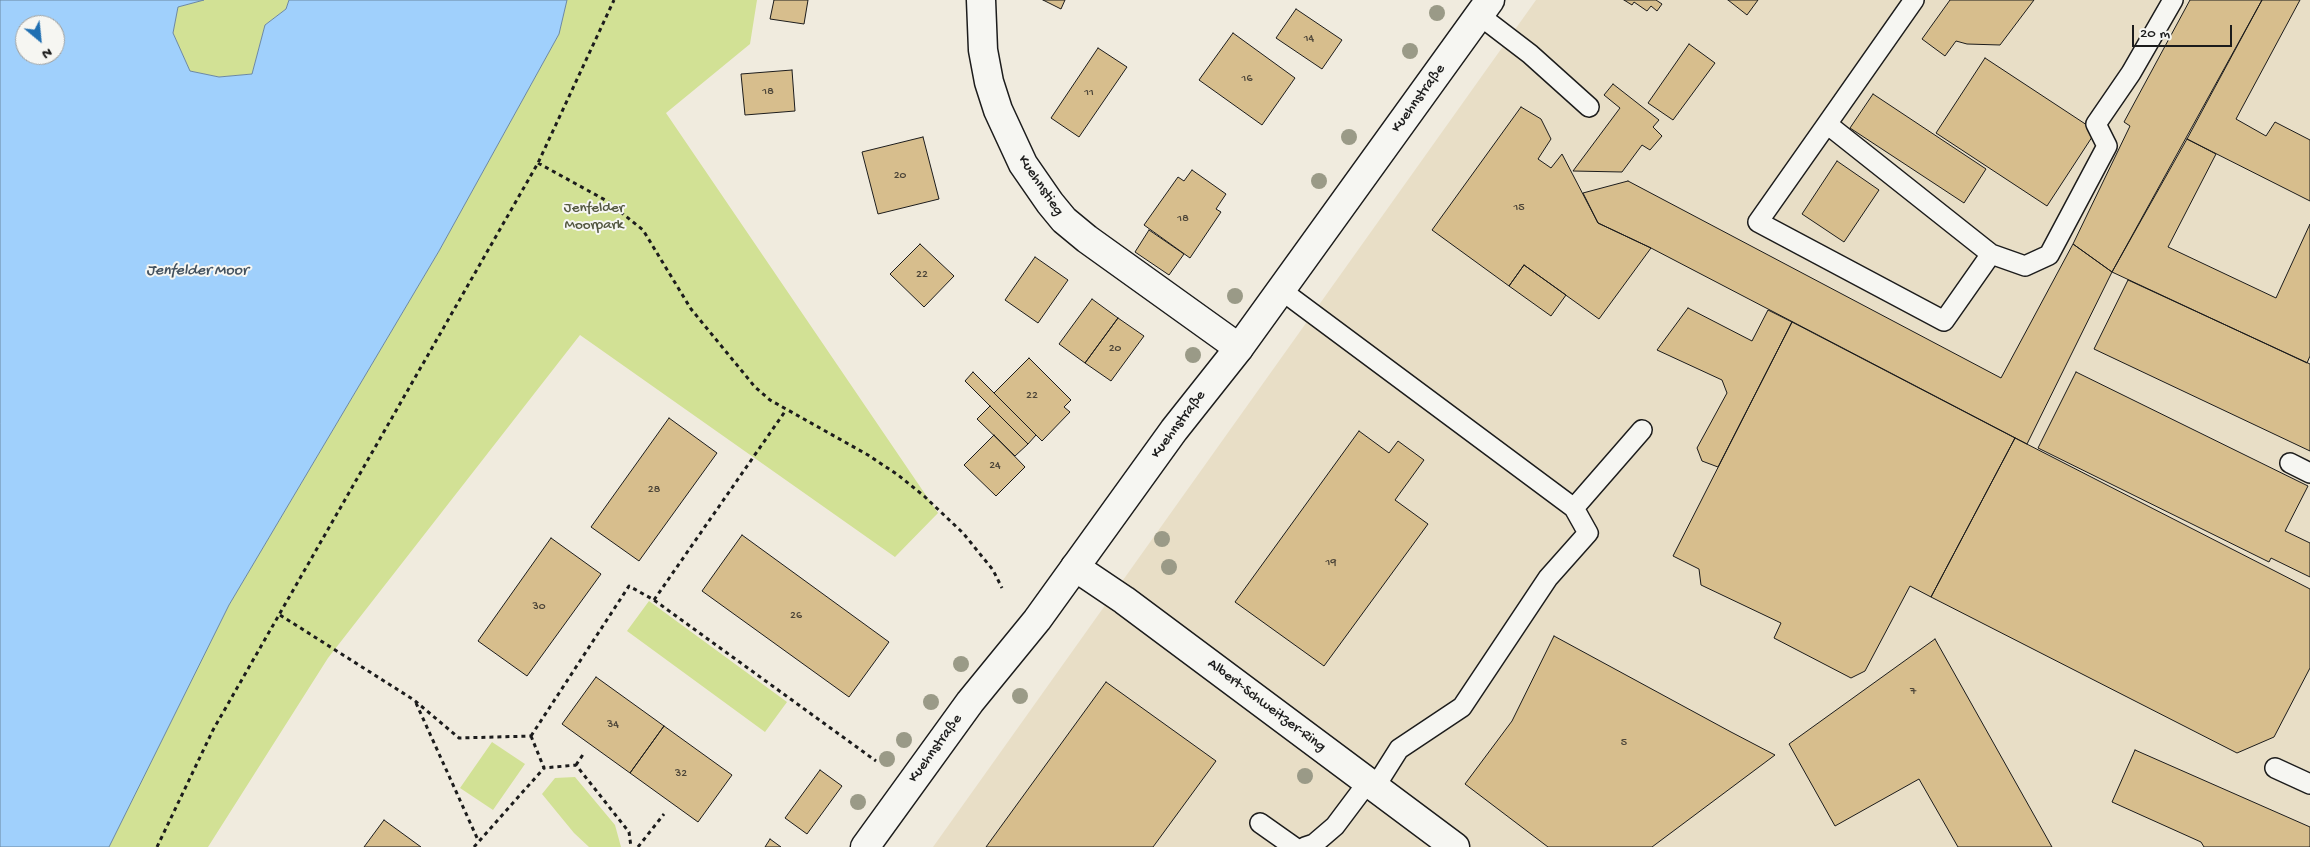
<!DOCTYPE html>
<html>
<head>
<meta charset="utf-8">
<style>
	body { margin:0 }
	#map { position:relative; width:2310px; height:847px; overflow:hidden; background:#f0ebde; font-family:"Gochi Hand",sans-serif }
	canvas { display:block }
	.north { position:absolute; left:15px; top:15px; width:50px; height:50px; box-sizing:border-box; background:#f6f6f2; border:1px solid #9f9f9c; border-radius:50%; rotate:152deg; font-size:14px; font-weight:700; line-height:20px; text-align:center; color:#1c1c1c }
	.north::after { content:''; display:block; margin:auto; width:18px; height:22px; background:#1f6fb2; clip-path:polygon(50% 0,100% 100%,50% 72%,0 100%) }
	.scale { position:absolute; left:2132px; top:25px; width:100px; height:22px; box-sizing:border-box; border:2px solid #1c1c1c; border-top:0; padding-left:6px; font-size:15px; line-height:18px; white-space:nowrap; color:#1c1c1c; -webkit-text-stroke:4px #f6f6f2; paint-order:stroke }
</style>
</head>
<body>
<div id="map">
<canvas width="2310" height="847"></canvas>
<div class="north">N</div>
<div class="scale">20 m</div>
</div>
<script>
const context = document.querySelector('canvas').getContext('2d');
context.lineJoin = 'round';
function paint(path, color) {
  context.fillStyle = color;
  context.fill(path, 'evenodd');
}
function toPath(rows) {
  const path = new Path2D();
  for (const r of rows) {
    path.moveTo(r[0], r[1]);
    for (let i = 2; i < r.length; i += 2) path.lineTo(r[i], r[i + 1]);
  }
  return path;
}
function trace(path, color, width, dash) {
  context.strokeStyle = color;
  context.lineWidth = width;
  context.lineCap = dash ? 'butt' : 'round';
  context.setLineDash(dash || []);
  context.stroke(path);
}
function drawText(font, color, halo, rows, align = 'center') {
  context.font = font + ' "Gochi Hand",sans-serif';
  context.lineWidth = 4;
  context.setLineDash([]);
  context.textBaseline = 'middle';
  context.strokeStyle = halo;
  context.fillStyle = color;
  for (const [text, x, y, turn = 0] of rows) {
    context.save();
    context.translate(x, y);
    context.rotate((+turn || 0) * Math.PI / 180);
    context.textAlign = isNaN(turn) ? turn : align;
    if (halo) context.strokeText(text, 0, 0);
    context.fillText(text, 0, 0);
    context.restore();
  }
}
paint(toPath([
	[1536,0,2310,0,2310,847,933,847]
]), '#e8dec6');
paint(toPath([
	[204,0,289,0,286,9,265,25,252,74,219,77,190,71,173,33,178,7],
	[567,0,757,0,750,44,666,113,938,513,895,557,580,335,328,658,208,847,109,847,229,605,439,251,559,34],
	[649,601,787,702,765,732,627,631],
	[492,742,525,764,493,810,460,788],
	[575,777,615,825,621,847,589,847,574,833,542,794,555,778]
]), '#d2e195');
const water = toPath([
	[0,0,204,0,178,7,173,33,190,71,219,77,252,74,265,25,286,9,289,0,567,0,559,34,439,251,229,605,109,847,0,847,0,0],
	[25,25,55,25,55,55,25,55,25,25]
]);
paint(water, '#a0d0fc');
trace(water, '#6b88a2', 1);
const building = toPath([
	[774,0,808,0,804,24,770,19,774,0],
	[1043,0,1065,0,1061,9,1043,0],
	[1624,0,1656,0,1662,4,1657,11,1651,6,1647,11,1634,2,1632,5,1624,0],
	[1728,0,1758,0,1747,15,1728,0],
	[1950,0,2034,0,2000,45,1967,44,1956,41,1945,56,1922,39,1950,0],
	[2190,0,2262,0,2112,272,2073,244,2130,126,2124,122,2190,0],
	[2262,0,2300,0,2236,119,2266,136,2275,122,2310,140,2310,201,2187,139,2262,0],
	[1296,9,1342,40,1322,69,1276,38,1296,9],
	[1233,33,1295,78,1262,125,1199,80,1233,33],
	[1689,44,1715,63,1673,120,1648,103,1689,44],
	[1098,48,1127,67,1079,137,1051,118,1098,48],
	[1985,58,2096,131,2047,206,1936,133,1985,58],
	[792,70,795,111,745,115,741,74,792,70],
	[1613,84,1659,120,1653,127,1662,136,1650,150,1642,145,1622,172,1573,171,1620,108,1604,95,1613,84],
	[1873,94,1986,169,1964,203,1850,128,1873,94],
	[1521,107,1541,119,1551,139,1538,159,1551,168,1562,154,1598,223,1651,248,1599,319,1524,265,1509,286,1432,230,1521,107],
	[923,137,939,199,878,214,862,152,923,137],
	[2187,139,2216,154,2168,247,2276,298,2310,224,2310,356,2307,363,2112,272,2187,139],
	[1837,161,1879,190,1844,242,1802,214,1837,161],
	[1192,170,1226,194,1216,209,1221,212,1190,258,1144,225,1178,177,1184,181,1192,170],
	[1628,181,2001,378,2073,244,2112,272,2027,444,1651,248,1598,223,1583,193,1628,181],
	[1149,230,1184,254,1169,275,1135,252,1149,230],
	[920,244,954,276,924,307,890,274,920,244],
	[1035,257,1068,280,1038,323,1005,300,1035,257],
	[1524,265,1566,295,1551,316,1509,286,1524,265],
	[2128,280,2310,364,2310,451,2094,349,2128,280],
	[1092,299,1118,318,1085,363,1059,344,1092,299],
	[1688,308,1752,341,1768,310,1792,322,1718,467,1702,461,1697,448,1727,393,1722,380,1657,350,1688,308],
	[1118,318,1144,336,1111,381,1085,363,1118,318],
	[1792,322,2015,438,1931,597,1910,586,1865,671,1851,678,1774,638,1781,623,1701,585,1699,569,1673,556,1792,322],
	[1029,358,1071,400,1064,407,1070,412,1042,441,994,393,1029,358],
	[973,372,1036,435,1028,444,965,381,973,372],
	[2076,372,2308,486,2285,531,2310,543,2310,577,2271,558,2269,562,2038,448,2076,372],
	[990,406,1028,444,1015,456,977,419,990,406],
	[669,418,717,453,639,561,591,527,669,418],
	[1359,431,1389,453,1398,441,1424,460,1395,500,1428,524,1324,666,1235,602,1359,431],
	[994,435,1025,467,996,496,964,465,994,435],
	[2015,438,2310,589,2310,668,2274,737,2237,753,1931,597,2015,438],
	[742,535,889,642,849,697,702,591,742,535],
	[551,538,601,574,527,676,478,641,551,538],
	[1554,636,1731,732,1775,755,1652,847,1548,847,1465,784,1512,721,1554,636],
	[1935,639,2052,847,1958,847,1919,779,1835,826,1789,744,1935,639],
	[596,677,664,726,630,773,562,724,596,677],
	[1106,682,1216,761,1153,847,986,847,1106,682],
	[664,726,732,775,698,822,630,773,664,726],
	[2135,750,2310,827,2310,847,2204,847,2201,842,2112,802,2135,750],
	[820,770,842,786,807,834,785,818,820,770],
	[384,820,421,847,364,847,384,820],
	[770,839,781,847,765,847,770,839]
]);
paint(building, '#d7be8d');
trace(building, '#1c1c1c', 1);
const lane = toPath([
	[1479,15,1530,54,1589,107],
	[1827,124,1991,254,1944,321,1758,222,1827,124,1914,0],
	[1991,254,2025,266,2049,255,2107,146,2096,124,2131,73,2173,0],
	[1281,290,1574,508,1588,533,1548,578,1462,707,1399,749,1375,787],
	[2290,463,2310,473],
	[1574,508,1642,430],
	[2275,768,2310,784],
	[1260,823,1294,847],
	[1305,847,1314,844,1335,826,1368,782]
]);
const street = toPath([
	[981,0,983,50,989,82,998,110,1023,164,1050,203,1064,220,1087,239,1239,348],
	[1075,567,1124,600,1455,847]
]);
const secondary = toPath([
	[865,847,970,702,1037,620,1174,430,1239,348,1490,0]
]);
trace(lane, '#1c1c1c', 22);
trace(street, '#1c1c1c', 31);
trace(secondary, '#1c1c1c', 31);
trace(toPath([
	[538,163,607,201,643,230,691,309,755,387,770,400,868,455,898,475,924,496,963,533,993,570,1002,588],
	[654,600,786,410],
	[280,615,414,700,459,738,531,736],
	[416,703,478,840],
	[531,736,629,586,654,600,876,761],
	[531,736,544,768,576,765,629,832,631,847],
	[576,765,584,753],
	[157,847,213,730,538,163,614,0],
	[474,847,544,768],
	[638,847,664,814]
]), '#1c1c1c', 3, [4, 4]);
trace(lane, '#f6f6f2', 19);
trace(street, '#f6f6f2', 28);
trace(secondary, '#f6f6f2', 28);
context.fillStyle = '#9a9a87';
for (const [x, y] of [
	[1437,13],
	[1410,51],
	[1349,137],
	[1319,181],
	[1235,296],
	[1193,355],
	[1162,539],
	[1169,567],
	[961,664],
	[1020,696],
	[931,702],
	[904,740],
	[887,759],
	[1305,776],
	[858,802]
]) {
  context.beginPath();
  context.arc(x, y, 8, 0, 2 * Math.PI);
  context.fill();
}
drawText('12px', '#4b4438', null, [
	["14",1309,39],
	["16",1247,79],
	["18",768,92],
	["11",1089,93],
	["20",900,176],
	["15",1519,208],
	["18",1183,219],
	["22",922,275],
	["20",1115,349],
	["22",1032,396],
	["24",995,466],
	["28",654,490],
	["19",1331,563],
	["30",539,607],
	["26",796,616],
	["7",1913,692],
	["34",613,725],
	["5",1624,743],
	["32",681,774]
]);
drawText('15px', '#1c1c1c', '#f6f6f2', [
	["Kuehnstraße",1419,99,-54],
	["Kuehnstieg",1040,186,56],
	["Kuehnstraße",1179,425,-53],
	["Albert-Schweitzer-Ring",1266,706,37],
	["Kuehnstraße",936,749,-54]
]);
drawText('15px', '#535740', '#f6f6f2', [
	["Jenfelder",594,209],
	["Moorpark",594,226]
]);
drawText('italic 16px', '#44525f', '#f6f6f2', [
	["Jenfelder Moor",197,272]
]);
</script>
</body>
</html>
